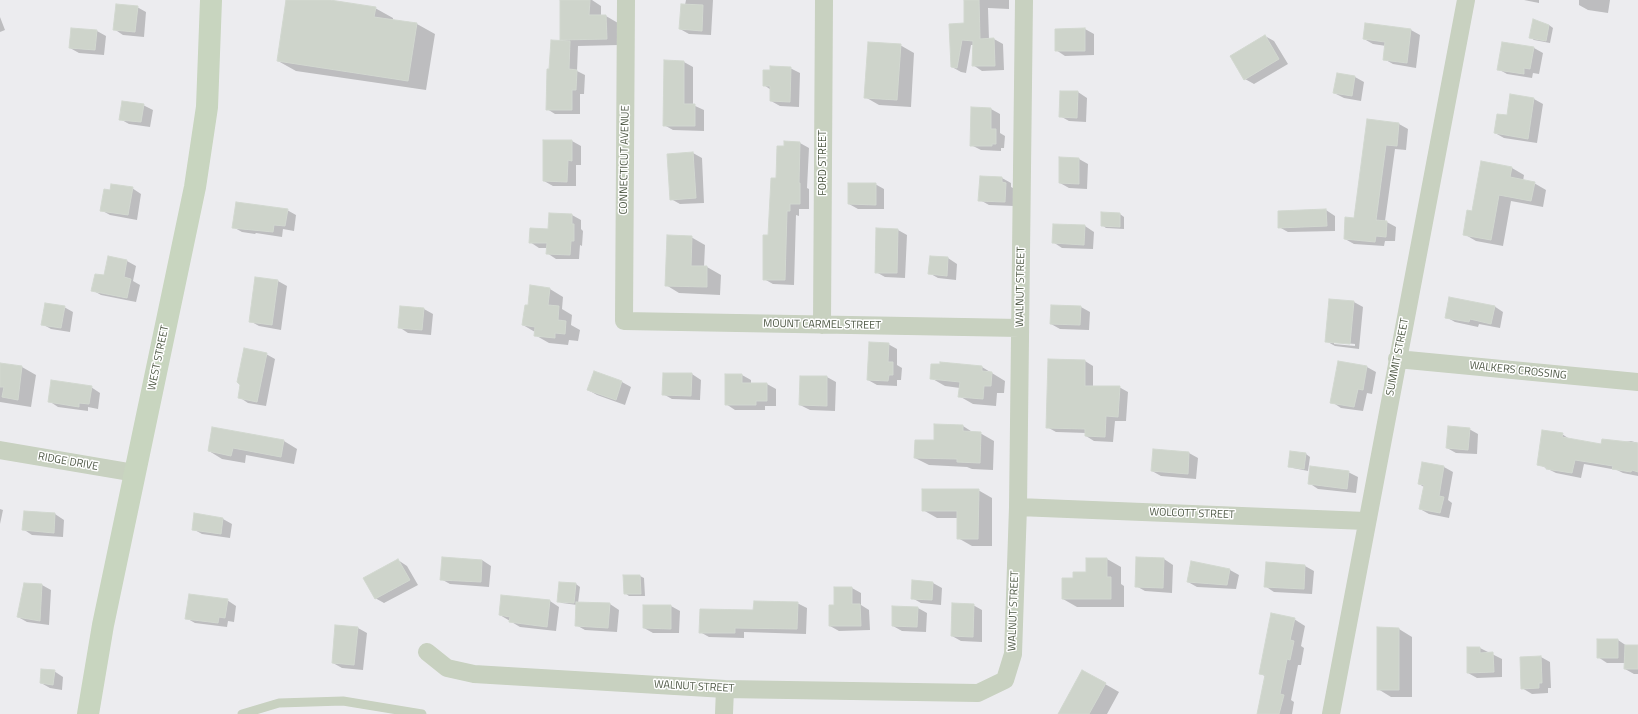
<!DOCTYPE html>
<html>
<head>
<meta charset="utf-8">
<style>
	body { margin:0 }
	canvas { display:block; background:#ececef }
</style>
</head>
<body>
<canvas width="1638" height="714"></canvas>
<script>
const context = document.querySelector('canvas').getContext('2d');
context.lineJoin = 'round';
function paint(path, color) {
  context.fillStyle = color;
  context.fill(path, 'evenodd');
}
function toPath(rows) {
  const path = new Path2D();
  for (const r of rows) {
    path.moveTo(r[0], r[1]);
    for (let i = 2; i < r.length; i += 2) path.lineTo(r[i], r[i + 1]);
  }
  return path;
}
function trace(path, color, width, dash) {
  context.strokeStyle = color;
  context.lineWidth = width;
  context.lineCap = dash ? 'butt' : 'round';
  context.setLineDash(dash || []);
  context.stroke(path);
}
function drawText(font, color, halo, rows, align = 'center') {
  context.font = font + ' "Titillium Web",sans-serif';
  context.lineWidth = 3;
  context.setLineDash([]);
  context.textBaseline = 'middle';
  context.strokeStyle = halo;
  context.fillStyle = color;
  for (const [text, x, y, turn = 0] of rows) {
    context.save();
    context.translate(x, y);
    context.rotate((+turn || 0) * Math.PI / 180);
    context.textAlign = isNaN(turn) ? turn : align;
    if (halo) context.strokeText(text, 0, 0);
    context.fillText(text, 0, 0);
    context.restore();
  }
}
paint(toPath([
	[287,0,323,0,375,8,393,18,393,20,417,24,435,34,426,90,296,71,278,61],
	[561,0,592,0,601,6,601,16,606,16,618,23,619,45,578,46,577,71,585,75,584,94,580,94,580,114,555,114,547,109,550,70,565,42,561,39],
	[686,0,713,0,711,35,689,34,680,29],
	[965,0,1009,0,1009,9,988,8,989,40,994,39,1003,44,1004,70,982,71,973,65,974,45,971,45,966,73,961,72,952,67,965,24],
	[1524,0,1539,0,1539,3],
	[1579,0,1610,0,1608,13,1588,10,1579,5],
	[137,7,146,12,144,37,123,35,114,29],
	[0,17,5,30,0,32],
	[1366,24,1411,30,1420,35,1416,68,1393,64,1384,59,1386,46,1373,44,1364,39],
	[1549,25,1553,28,1550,43,1534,40,1530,37],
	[1085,29,1094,34,1094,55,1065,56,1056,50],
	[97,31,106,36,104,55,79,53,70,48],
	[1265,36,1274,41,1288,64,1254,84,1245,79],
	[900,45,914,53,911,107,879,105,865,97],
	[1534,48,1543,53,1539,74,1533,73,1532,78,1507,74,1498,69],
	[684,62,693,67,693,105,704,110,704,131,673,130,664,125],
	[790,68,800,73,799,107,780,106,771,101,771,90,764,85,771,71],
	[1337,74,1355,77,1364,82,1361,101,1344,98,1334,93],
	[1078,92,1087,98,1086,122,1069,121,1060,116],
	[1534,99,1543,104,1537,143,1504,138,1495,133,1507,116],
	[143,105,153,110,150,127,129,124,120,119],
	[972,108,991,109,1000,114,1000,133,1005,136,1004,148,1001,148,1001,151,981,150,971,145],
	[1368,120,1399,124,1408,129,1406,150,1395,149,1385,221,1396,227,1395,241,1385,241,1384,246,1354,244,1345,239,1354,219],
	[572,141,581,146,581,165,576,165,576,186,553,186,544,181],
	[785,142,800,143,809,148,807,188,809,189,809,209,799,209,799,216,796,215,794,285,773,284,764,279,777,179],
	[693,153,702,158,704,203,680,204,671,199],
	[1079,159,1088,164,1087,189,1069,188,1060,183],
	[1482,162,1512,168,1524,175,1523,181,1534,183,1546,190,1543,207,1511,201,1503,246,1476,241,1464,234,1472,212],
	[980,177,1002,178,1011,183,1011,187,1015,189,1014,206,989,205,980,200],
	[875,184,884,189,884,209,858,209,849,204],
	[132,188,141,194,137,220,110,215,101,210,111,191],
	[287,210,296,215,294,231,283,229,282,237,256,233,255,234,242,232,233,227],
	[1326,210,1335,216,1335,231,1288,232,1279,227],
	[1120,214,1124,217,1124,229,1106,228,1102,225],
	[572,215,581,220,581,229,583,231,582,246,580,245,579,259,556,259,547,253,547,248,539,248,530,242],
	[1054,225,1085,226,1094,232,1093,249,1062,248,1053,242],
	[898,230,907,235,905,278,885,277,876,272],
	[691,237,705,245,704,267,707,267,721,275,720,295,679,293,666,285],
	[109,257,127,261,136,266,133,281,140,285,136,302,101,295,92,290,104,276],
	[931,257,948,258,957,264,956,280,938,278,929,273],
	[278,281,287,286,281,330,259,326,250,321],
	[550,289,563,297,562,309,572,315,571,325,580,330,578,341,569,340,568,345,549,343,535,335,535,332,523,325,528,306],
	[1330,300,1354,302,1363,307,1359,349,1335,346,1326,341],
	[1334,342,1355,344,1355,346,1334,344],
	[1494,306,1503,312,1500,328,1479,324,1478,327,1455,322,1446,317],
	[64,307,73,312,70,332,51,329,42,324],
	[401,307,424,309,433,314,431,335,408,333,399,327],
	[1081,307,1090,312,1089,330,1060,329,1051,324],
	[888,344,897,349,897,365,902,368,901,380,897,380,897,386,877,385,868,380],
	[266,354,275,359,266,406,248,403,239,397],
	[1085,361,1093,366,1093,387,1119,387,1128,392,1126,421,1115,421,1113,442,1094,441,1086,436,1086,433,1056,432,1047,427],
	[941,363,982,367,1005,381,1004,393,997,393,996,406,973,404,959,396,960,388,945,386,931,378,941,365],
	[0,364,22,367,36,375,31,407,0,402],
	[1367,367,1376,372,1372,394,1367,393,1363,411,1341,408,1332,402],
	[594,372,622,382,631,387,625,405,597,395,588,390],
	[692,374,701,380,700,400,672,399,663,394],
	[742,375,751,380,751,384,767,384,776,389,776,406,765,406,765,410,735,410,726,404],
	[827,377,836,382,835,411,810,410,800,405],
	[91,387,100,393,98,409,88,407,88,411,58,407,49,401],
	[963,426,974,433,980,433,994,441,993,470,972,469,967,467,929,465,915,458,935,441],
	[1469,429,1478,434,1477,454,1456,453,1447,448],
	[1562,434,1571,440,1602,446,1631,441,1638,443,1638,476,1623,473,1617,470,1584,464,1581,478,1556,473,1538,464],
	[284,441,297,449,294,464,246,455,245,463,222,459,209,451],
	[1154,450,1189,453,1198,458,1196,479,1161,476,1152,471],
	[1306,454,1310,457,1308,471,1293,468,1289,466],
	[1423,463,1444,467,1453,472,1448,500,1452,503,1449,518,1429,514,1420,509,1424,487,1419,484],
	[1348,472,1358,477,1356,493,1318,489,1309,483],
	[978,490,992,498,992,546,972,546,958,538,958,518,937,518,923,510],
	[0,509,3,510,0,524],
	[25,512,55,514,64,520,63,537,32,535,23,529],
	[223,519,232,524,230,538,202,534,193,529],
	[1107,559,1121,567,1121,584,1124,586,1124,607,1077,607,1063,599,1074,579,1087,573],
	[1164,559,1173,565,1172,593,1145,591,1136,586],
	[398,560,407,566,418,585,384,603,375,598],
	[482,560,491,566,489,587,450,584,441,579],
	[1192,563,1230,570,1239,575,1236,589,1197,587,1188,582],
	[1305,566,1314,571,1312,594,1274,592,1265,586],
	[640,576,644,578,645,596,629,596,625,593],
	[933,583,942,588,941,605,921,603,912,598],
	[576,584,580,587,578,603,610,604,619,610,617,632,585,630,576,625,577,605,562,603,558,601],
	[42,585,51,590,49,625,27,622,18,617],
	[852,588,861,593,861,605,869,610,870,630,839,631,830,626,835,606],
	[227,600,236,606,234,622,228,621,227,627,195,623,186,618],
	[550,601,559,607,556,631,520,627,500,615],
	[797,603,807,608,806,634,744,632,744,638,709,637,700,632],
	[973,605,982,610,982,642,961,641,952,636],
	[671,606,680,611,679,633,653,633,644,628],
	[918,608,927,613,926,632,902,631,893,626],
	[1294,619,1305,626,1301,646,1304,648,1301,665,1298,665,1291,700,1294,702,1292,714,1258,714,1266,677,1260,673],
	[358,628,367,633,363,670,342,668,333,663],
	[1399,629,1412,637,1412,697,1391,697,1378,689],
	[1618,640,1627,646,1638,646,1638,674,1634,674,1625,669,1625,663,1607,663,1598,657],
	[1480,648,1502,659,1502,677,1477,678,1468,673],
	[1541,657,1550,662,1551,688,1548,688,1548,693,1532,694,1522,688],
	[54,671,63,677,62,690,50,688,41,683],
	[1105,684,1119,692,1107,714,1059,714]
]), '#0003');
const building = toPath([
	[286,0,330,0,376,7,374,17,417,23,408,81,277,61,286,0],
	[560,0,590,0,589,15,606,15,607,39,560,40,560,0],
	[964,0,979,0,980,39,994,38,995,66,972,66,973,41,962,40,957,68,951,67,949,24,964,23,964,0],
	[116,4,138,6,135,32,113,30,116,4],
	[681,4,703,5,702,31,679,29,681,4],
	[1533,19,1549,25,1546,41,1529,38,1533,19],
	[1365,23,1411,29,1407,63,1383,60,1385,42,1363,39,1365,23],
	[71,28,97,30,95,50,69,48,71,28],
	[1085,28,1085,51,1055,51,1055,29,1085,28],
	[1265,35,1279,59,1244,80,1230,56,1265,35],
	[551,40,570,41,569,69,577,70,576,90,572,90,572,110,546,110,547,69,549,69,551,40],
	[868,42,901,44,897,100,864,98,868,42],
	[1502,42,1534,47,1530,69,1524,68,1524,74,1497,70,1502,42],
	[664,60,684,61,684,104,695,104,695,126,663,126,664,60],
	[770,66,791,67,790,102,770,101,770,86,763,86,763,70,770,70,770,66],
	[1337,73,1355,76,1352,96,1333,93,1337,73],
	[1060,91,1078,91,1077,118,1059,117,1060,91],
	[1510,94,1534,98,1528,139,1494,133,1497,114,1507,115,1510,94],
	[122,101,144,104,141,122,119,120,122,101],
	[971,107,991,108,991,129,996,129,996,144,992,144,992,146,970,146,971,107],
	[1367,119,1399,123,1397,146,1386,145,1376,220,1387,221,1386,237,1376,236,1375,242,1344,239,1345,217,1354,218,1367,119],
	[543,140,572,140,572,161,568,160,567,182,543,181,543,140],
	[784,141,800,142,799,183,800,183,800,204,790,204,790,211,787,211,785,280,763,280,763,235,768,235,771,178,776,178,777,146,784,146,784,141],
	[693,152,696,198,670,200,667,154,693,152],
	[1059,157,1079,158,1079,184,1059,183,1059,157],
	[1481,161,1512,167,1510,177,1535,182,1531,201,1499,195,1491,240,1463,235,1467,210,1472,211,1481,161],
	[980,176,1002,177,1002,182,1006,183,1005,202,978,201,980,176],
	[848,183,876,183,876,205,848,204,848,183],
	[111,184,133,187,128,215,100,211,104,189,110,190,111,184],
	[236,202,288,209,285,226,274,225,273,232,232,228,236,202],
	[1326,209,1327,226,1278,228,1278,211,1326,209],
	[1101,212,1120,213,1120,227,1101,226,1101,212],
	[549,213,572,214,572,224,574,224,574,241,571,241,570,255,546,254,547,243,529,243,530,228,548,229,549,213],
	[1053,224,1085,225,1084,245,1052,243,1053,224],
	[876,228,898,229,897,273,875,273,876,228],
	[667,235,692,236,691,266,707,266,707,287,665,286,667,235],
	[108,256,127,260,124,277,131,279,127,298,91,291,95,274,104,275,108,256],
	[930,256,948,257,947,276,928,274,930,256],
	[255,277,278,280,272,325,249,322,255,277],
	[530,285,550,288,548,305,559,306,558,320,566,321,565,334,555,333,555,338,534,336,535,327,522,325,525,305,528,305,530,285],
	[1449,297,1495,306,1491,324,1470,319,1469,322,1445,318,1449,297],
	[1329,299,1354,301,1350,344,1325,342,1329,299],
	[45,303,65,306,61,328,41,325,45,303],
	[1051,305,1081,306,1080,325,1050,324,1051,305],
	[400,306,424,308,422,330,398,328,400,306],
	[869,342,889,343,888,362,893,362,893,375,889,375,888,381,867,380,869,342],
	[244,348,267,353,257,402,238,398,240,385,237,382,244,348],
	[1048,359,1085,360,1085,386,1120,386,1118,417,1106,416,1105,437,1085,436,1085,429,1046,428,1048,359],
	[1338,361,1367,366,1363,390,1358,389,1354,407,1330,403,1338,361],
	[940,362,982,366,982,371,992,372,991,386,984,386,983,399,958,397,960,382,930,379,931,364,940,364,940,362],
	[0,363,22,366,18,400,2,397,4,387,0,387,0,363],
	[594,371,622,381,616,400,587,390,594,371],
	[663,373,692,373,691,396,662,395,663,373],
	[725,374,742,374,742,383,767,383,767,401,756,401,756,405,725,405,725,374],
	[800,376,827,376,827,406,799,405,800,376],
	[51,380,92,386,89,404,79,403,79,407,48,402,51,380],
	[934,424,963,425,963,431,981,432,980,463,957,462,957,459,914,458,915,440,934,440,934,424],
	[1448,426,1470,428,1468,450,1446,448,1448,426],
	[212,427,284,440,281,457,233,448,231,456,208,451,212,427],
	[1542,430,1563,433,1562,437,1601,444,1602,439,1638,443,1638,472,1632,470,1631,472,1612,469,1613,466,1575,460,1572,473,1546,469,1546,467,1537,465,1542,430],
	[1153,449,1189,452,1188,474,1151,471,1153,449],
	[1290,451,1306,453,1304,469,1288,467,1290,451],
	[1422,462,1444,466,1439,496,1444,497,1440,513,1419,509,1424,485,1418,484,1422,462],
	[1310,466,1349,471,1347,489,1308,484,1310,466],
	[922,489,979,489,978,539,957,539,957,511,922,511,922,489],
	[24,511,55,513,54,533,22,530,24,511],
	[194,513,223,518,221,534,192,530,194,513],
	[442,557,482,560,481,582,440,580,442,557],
	[1136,557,1164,558,1163,588,1135,587,1136,557],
	[1086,558,1107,558,1107,577,1111,577,1111,599,1062,599,1062,578,1073,578,1073,572,1086,572,1086,558],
	[398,559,410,580,375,599,363,578,398,559],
	[1191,561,1230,569,1227,585,1187,582,1191,561],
	[1266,562,1305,565,1304,589,1264,587,1266,562],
	[623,575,640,575,641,594,624,594,623,575],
	[912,580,933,582,932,600,911,599,912,580],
	[559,582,576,583,574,603,557,602,559,582],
	[24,583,42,584,40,621,17,617,24,583],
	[834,587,852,587,852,604,860,604,861,626,829,626,829,605,834,605,834,587],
	[189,594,228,599,225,618,219,617,218,623,185,619,189,594],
	[501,595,550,600,547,627,509,622,510,617,499,615,501,595],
	[754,601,798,602,797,629,735,628,735,633,699,633,700,609,753,610,754,601],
	[576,602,610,603,608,628,575,626,576,602],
	[952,603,974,604,973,637,951,636,952,603],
	[643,605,671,605,671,629,643,628,643,605],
	[892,606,918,607,917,627,892,626,892,606],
	[1271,613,1295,618,1290,640,1294,641,1290,660,1287,659,1280,694,1284,695,1279,714,1257,714,1265,675,1259,674,1271,613],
	[335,625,358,627,354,665,332,663,335,625],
	[1377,627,1399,628,1399,690,1377,690,1377,627],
	[1597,639,1618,639,1618,658,1597,658,1597,639],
	[1625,645,1638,645,1638,669,1624,669,1625,645],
	[1467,647,1480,647,1480,653,1493,652,1494,672,1467,673,1467,647],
	[1541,656,1542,683,1539,683,1539,688,1521,689,1520,657,1541,656],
	[41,669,55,670,53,685,40,683,41,669],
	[1082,670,1106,683,1098,698,1089,714,1058,714,1082,670]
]);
paint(building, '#ced4cb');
trace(building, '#d2d8d0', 1);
trace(toPath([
	[242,714,279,703,343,701,422,714]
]), '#c8d1c0', 9);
trace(toPath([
	[626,0,624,321,1020,328],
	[822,325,824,0],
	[1397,359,1638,382],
	[0,450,135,473],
	[1018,507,1366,521],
	[427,652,447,668,474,674,725,689,978,693,1005,680,1013,654,1018,507,1024,0],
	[724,714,725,689],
	[1331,714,1466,0]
]), '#c8d1c0', 18);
trace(toPath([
	[88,714,103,625,195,187,207,107,211,0]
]), '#c8d5bf', 22);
drawText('11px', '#4e5845', '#fff', [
	["CONNECTICUT AVENUE",625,160,-89],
	["FORD STREET",823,163,-90],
	["WALNUT STREET",1021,287,-89],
	["MOUNT CARMEL STREET",822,325,1],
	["SUMMIT STREET",1398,357,-79],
	["WEST STREET",159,358,-78],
	["WALKERS CROSSING",1518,371,6],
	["RIDGE DRIVE",68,462,10],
	["WOLCOTT STREET",1192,514,2],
	["WALNUT STREET",1014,611,-88],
	["WALNUT STREET",694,687,3]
]);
</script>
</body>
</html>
